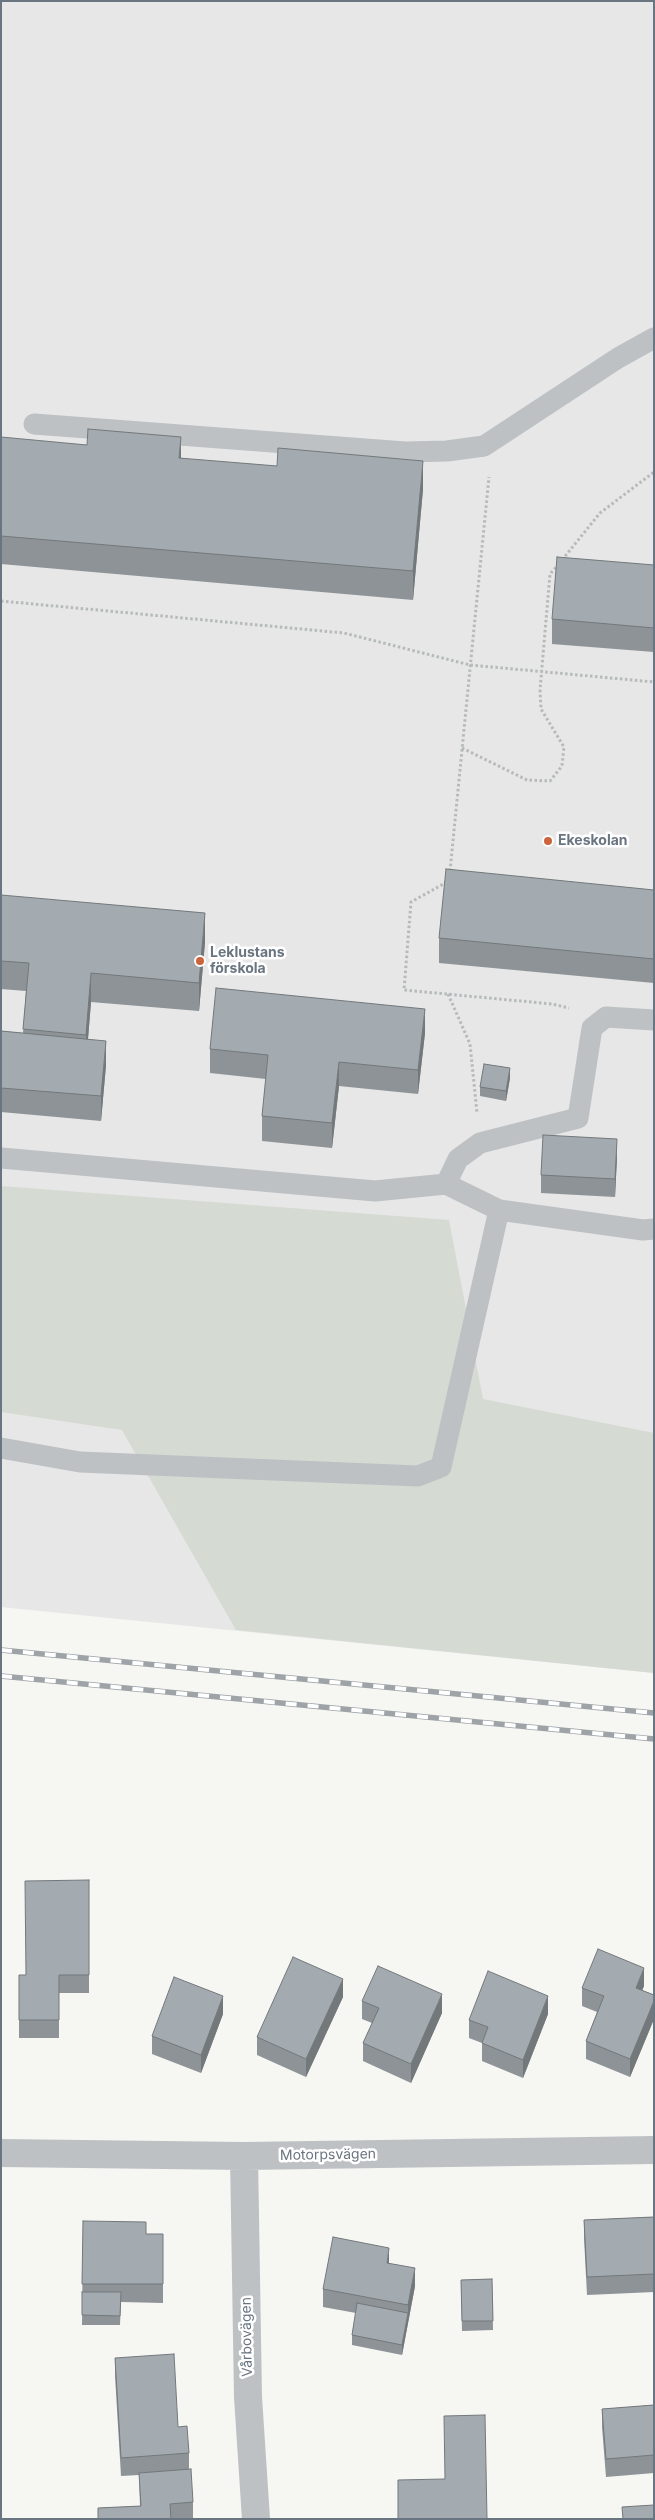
<!DOCTYPE html>
<html>
<head>
<meta charset="utf-8">
<style>
	body { margin:0 }
	#map { position:relative; width:655px; height:2520px; overflow:hidden; background:#f6f6f3; font-family:Inter,sans-serif }
	canvas { display:block }
	.frame { position:absolute; inset:0; border:2px solid #697580; pointer-events:none }
</style>
</head>
<body>
<div id="map">
<canvas width="655" height="2520"></canvas>
<div class="frame"></div>
</div>
<script>
const context = document.querySelector('canvas').getContext('2d');
context.lineJoin = 'round';
function paint(path, color) {
  context.fillStyle = color;
  context.fill(path, 'evenodd');
}
function toPath(rows) {
  const path = new Path2D();
  for (const r of rows) {
    path.moveTo(r[0], r[1]);
    for (let i = 2; i < r.length; i += 2) path.lineTo(r[i], r[i + 1]);
  }
  return path;
}
function trace(path, color, width, dash) {
  context.strokeStyle = color;
  context.lineWidth = width;
  context.lineCap = dash ? 'butt' : 'round';
  context.setLineDash(dash || []);
  context.stroke(path);
}
function drawText(font, color, halo, rows, align = 'center') {
  context.font = font + ' Inter,sans-serif';
  context.lineWidth = 5;
  context.setLineDash([]);
  context.textBaseline = 'middle';
  context.strokeStyle = halo;
  context.fillStyle = color;
  for (const [text, x, y, turn = 0] of rows) {
    context.save();
    context.translate(x, y);
    context.rotate((+turn || 0) * Math.PI / 180);
    context.textAlign = isNaN(turn) ? turn : align;
    if (halo) context.strokeText(text, 0, 0);
    context.fillText(text, 0, 0);
    context.restore();
  }
}
paint(toPath([
	[1,1,654,1,654,1673,1,1607]
]), '#e6e7e6');
paint(toPath([
	[1,1186,449,1220,483,1399,654,1433,654,1673,236,1630,122,1430,1,1412]
]), '#d5dad3');
trace(toPath([
	[562,560,600,513,654,472],
	[1,601,344,633,470,665,654,682],
	[462,748,527,780,550,781,562,766,564,747,541,709,540,690,550,574,558,565],
	[450,871,489,477],
	[447,882,411,902,404,990,552,1004,569,1008],
	[448,994,470,1044,477,1113]
]), '#b7babc', 3, [2.5, 2.5]);
trace(toPath([
	[34,424,405,452,447,451,484,446,618,358,654,338],
	[1,1158,375,1191,446,1184,499,1210,643,1230,654,1229],
	[446,1184,458,1159,480,1143,578,1118,592,1028,606,1017,654,1020],
	[1,1448,80,1462,418,1476,441,1467,499,1210]
]), '#bdc1c4', 21);
trace(toPath([
	[1,2153,244,2156,654,2150],
	[244,2156,248,2397,256,2519]
]), '#bdc1c4', 28);
const rail = toPath([
	[1,1650,654,1713],
	[1,1676,654,1739]
]);
trace(rail, '#9ea3a8', 5.5);
trace(rail, '#fff', 4, [11]);
paint(toPath([
	[1,437,181,458,423,489,413,600,1,564],
	[654,565,654,652,552,644,552,619],
	[654,890,654,983,439,963,439,938],
	[1,895,205,942,199,1011,91,1002,88,1039,106,1065,101,1121,1,1112,1,1031,23,1033,26,991,1,989],
	[425,1033,418,1094,339,1086,332,1148,262,1141,262,1116,266,1079,210,1073,210,1049],
	[510,1078,506,1101,480,1096,480,1087],
	[617,1157,615,1197,541,1193,541,1175],
	[89,1880,89,1993,59,1993,59,2038,19,2038,19,1975,26,1975],
	[644,1986,642,1990,654,1995,654,2019,630,2077,586,2059,586,2041,597,2012,582,2006,582,1988],
	[343,1997,306,2077,257,2055,257,2037],
	[362,2001,442,2013,411,2083,363,2061,363,2043,372,2023,362,2019],
	[223,2014,201,2073,152,2054,152,2036],
	[548,2014,523,2078,482,2061,482,2043,469,2038,469,2020],
	[654,2217,654,2292,587,2295,584,2238,584,2220],
	[83,2221,146,2234,163,2234,163,2303,121,2302,120,2325,82,2325],
	[389,2263,415,2286,402,2355,352,2345,352,2335,356,2313,323,2307,323,2289],
	[492,2279,493,2330,462,2331,461,2280],
	[115,2358,178,2427,189,2453,189,2469,193,2502,193,2519,98,2519,98,2508,140,2506,139,2475,121,2476,115,2376],
	[654,2405,654,2473,606,2477,602,2427,602,2409]
]), '#8d9397');
paint(toPath([
	[181,437,181,465,179,458],
	[423,461,423,489,413,600,413,571],
	[205,913,205,942,199,1011,199,983],
	[91,973,91,1002,86,1063,86,1035],
	[425,1009,425,1033,418,1094,418,1070],
	[106,1041,106,1065,101,1121,101,1096],
	[339,1062,339,1086,332,1148,332,1123],
	[510,1068,510,1078,506,1101,506,1091],
	[617,1139,617,1157,615,1197,615,1179],
	[644,1968,644,1986,636,2006,636,1988],
	[343,1979,343,1997,306,2077,306,2059],
	[442,1994,442,2013,411,2083,411,2064],
	[223,1996,223,2014,201,2073,201,2055],
	[548,1996,548,2014,523,2078,523,2060],
	[654,2001,654,2019,630,2077,630,2059],
	[389,2248,389,2266,387,2263],
	[415,2268,415,2286,402,2355,402,2345,408,2313,408,2305]
]), '#73787b');
const building = toPath([
	[88,429,181,437,179,458,277,466,278,448,423,461,413,571,1,536,1,437,87,445,88,429],
	[557,557,654,565,654,628,552,619,557,557],
	[446,869,654,890,654,959,439,938,446,869],
	[1,895,205,913,199,983,91,973,86,1035,23,1029,29,963,1,961,1,895],
	[216,988,425,1009,418,1070,339,1062,332,1123,262,1116,268,1055,210,1049,216,988],
	[1,1031,106,1041,101,1096,1,1088,1,1031],
	[484,1064,510,1068,506,1091,480,1087,484,1064],
	[543,1135,617,1139,615,1179,541,1175,543,1135],
	[89,1880,89,1975,59,1975,59,2020,19,2020,19,1975,26,1975,25,1881,89,1880],
	[598,1949,644,1968,636,1988,654,1995,654,2001,630,2059,586,2041,604,1996,582,1988,598,1949],
	[293,1957,343,1979,306,2059,257,2037,293,1957],
	[378,1966,442,1994,411,2064,363,2043,379,2008,362,2001,378,1966],
	[488,1971,548,1996,523,2060,482,2043,488,2027,469,2020,488,1971],
	[174,1977,223,1996,201,2055,152,2036,174,1977],
	[654,2217,654,2274,587,2277,584,2220,654,2217],
	[83,2221,146,2222,146,2234,163,2234,163,2284,82,2284,83,2221],
	[333,2237,389,2248,387,2263,415,2268,408,2305,323,2289,333,2237],
	[492,2279,493,2321,462,2321,461,2280,492,2279],
	[82,2292,121,2292,120,2316,82,2315,82,2292],
	[357,2303,408,2313,402,2345,352,2335,357,2303],
	[174,2354,178,2427,187,2426,189,2453,121,2458,115,2358,174,2354],
	[654,2405,654,2455,606,2459,602,2409,654,2405],
	[485,2415,487,2519,398,2519,398,2480,445,2479,444,2416,485,2415],
	[191,2469,193,2502,170,2504,171,2519,98,2519,98,2508,141,2506,139,2473,191,2469],
	[654,2505,654,2519,623,2519,622,2507,654,2505]
]);
paint(building, '#a4abb0');
trace(building, '#73787b', 1);
for (const [x, y, r, color] of [
	[548,841,5,"#cd633c"],
	[200,961,5,"#cd633c"]
]) {
  const dot = new Path2D();
  dot.arc(x, y, r, 0, 2 * Math.PI);
  context.fillStyle = color;
  context.fill(dot);
  trace(dot, '#fff', 2);
}
drawText('bold 14px', '#697580', '#fff', [
	["Ekeskolan",558,841],
	["Leklustans",210,953],
	["förskola",210,969]
], 'left');
drawText('14px', '#697580', '#fff', [
	["Motorpsvägen",328,2155,-1],
	["Vårbovägen",247,2337,-91]
]);
</script>
</body>
</html>
